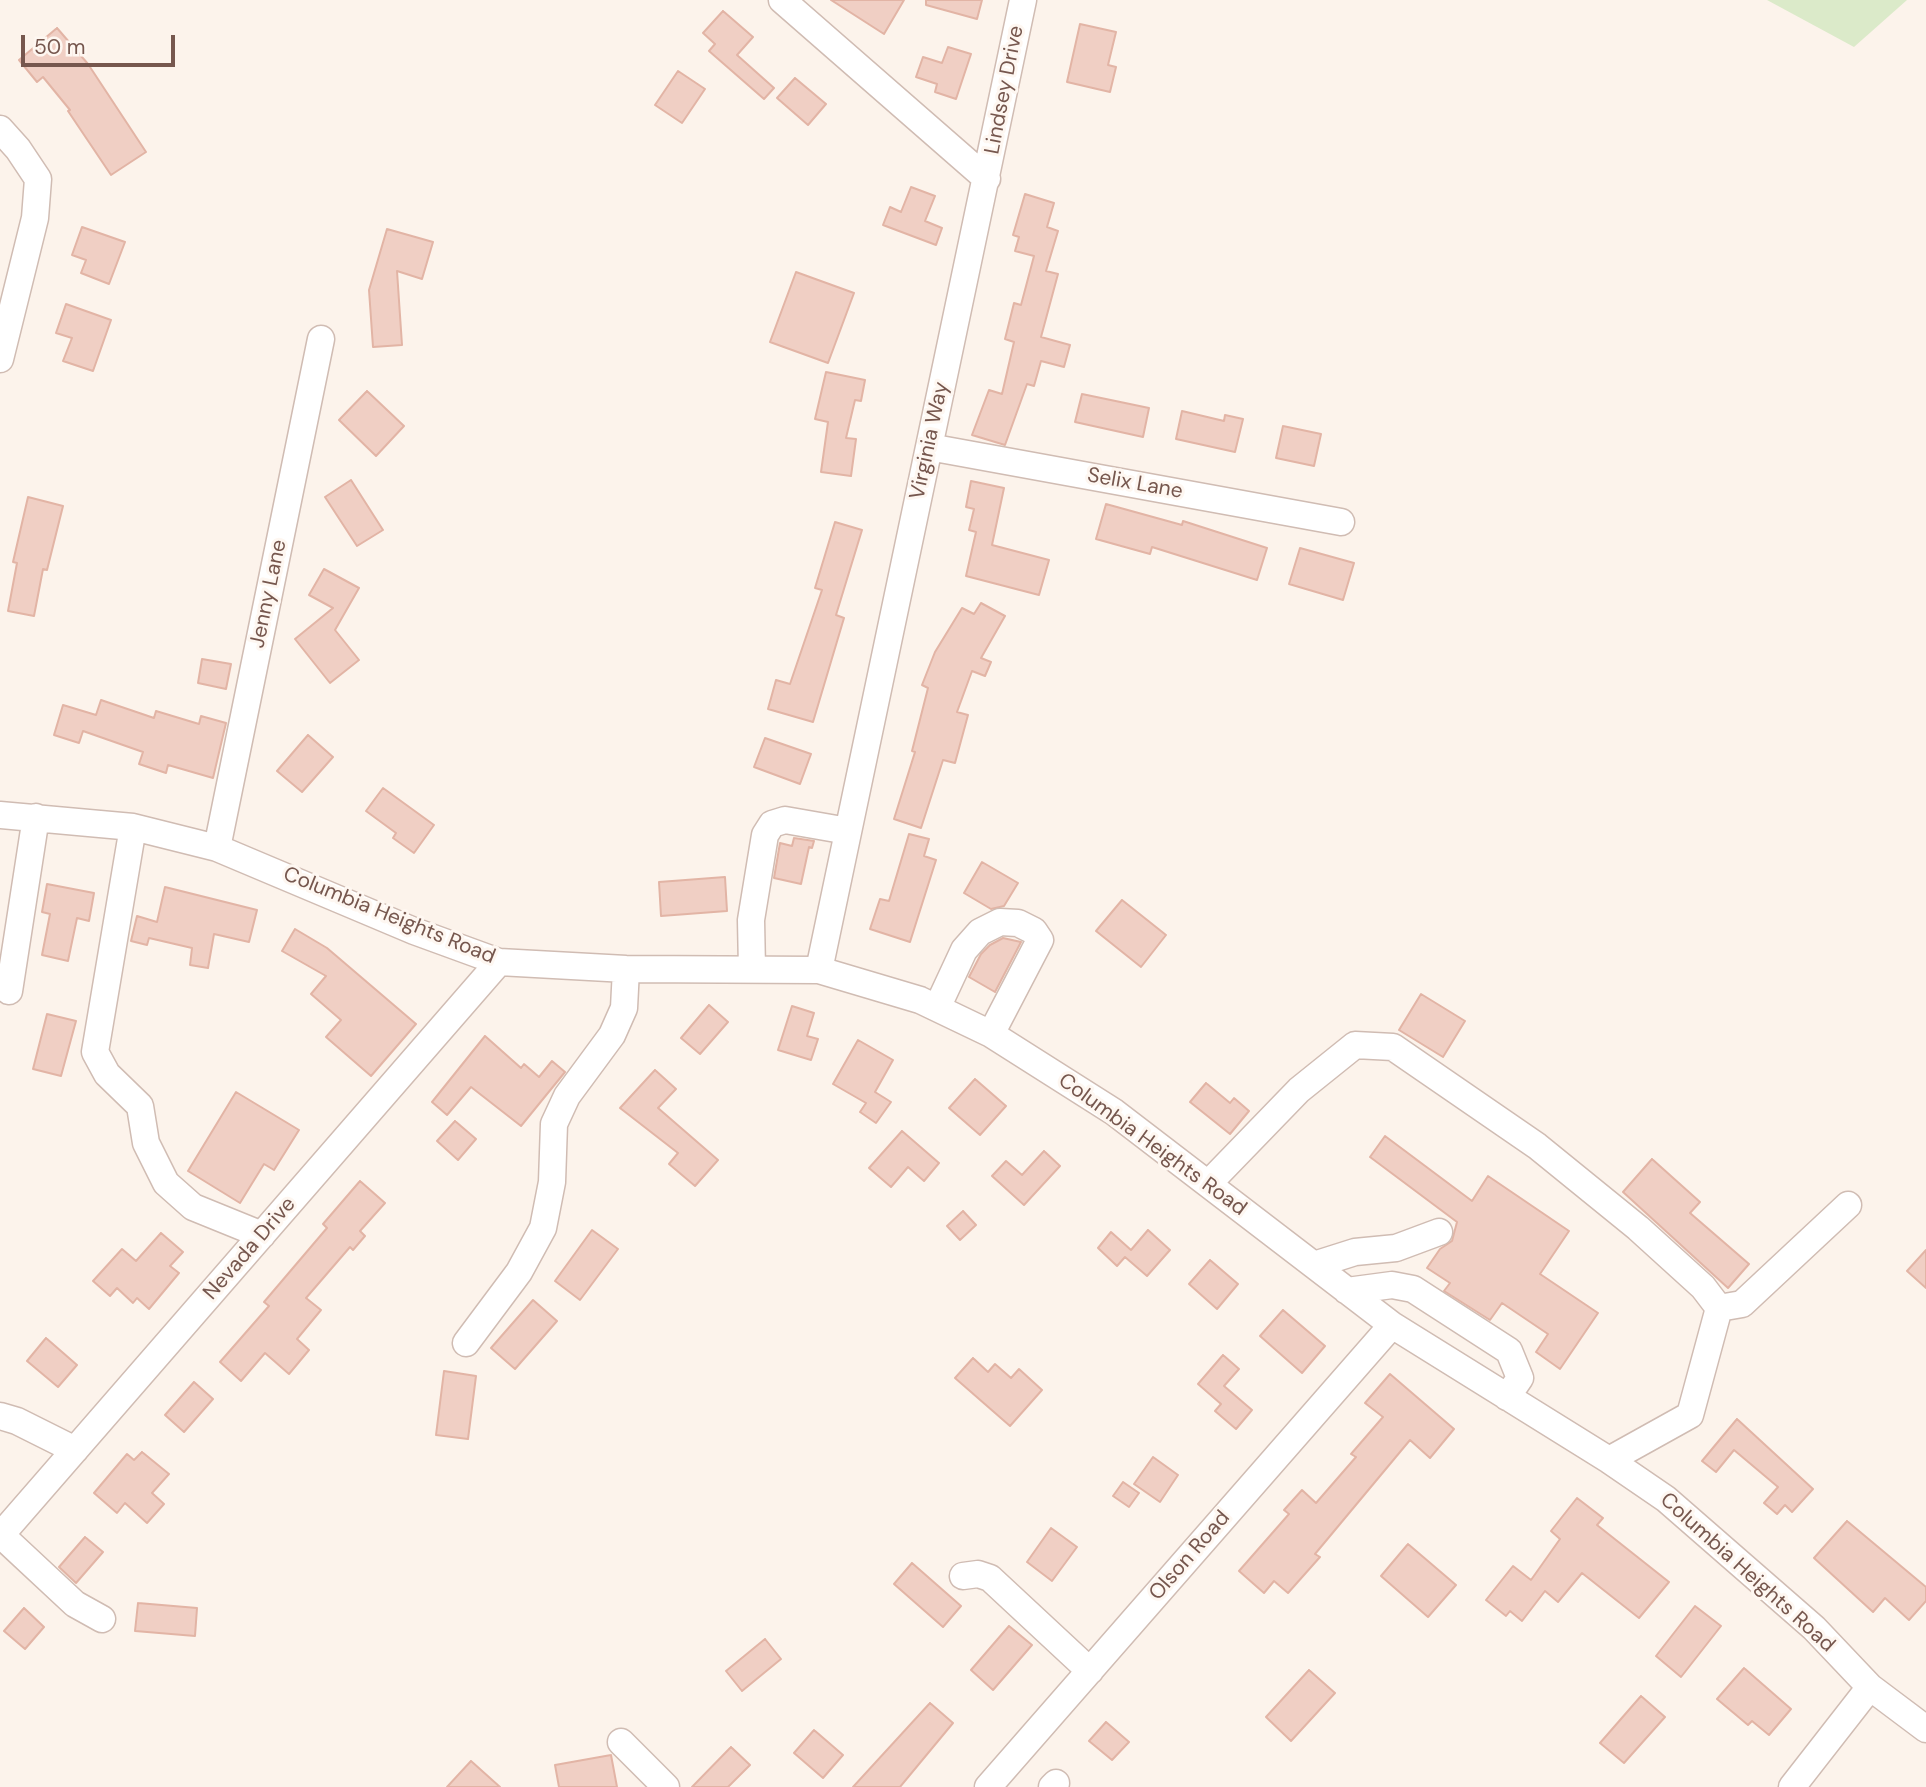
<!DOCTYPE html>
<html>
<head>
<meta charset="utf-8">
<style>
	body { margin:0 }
	#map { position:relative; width:1926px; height:1787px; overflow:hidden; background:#fcf3eb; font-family:"DM Sans",sans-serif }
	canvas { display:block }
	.scale { position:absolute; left:21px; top:35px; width:154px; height:32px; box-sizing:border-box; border:4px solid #76574e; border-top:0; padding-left:9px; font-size:21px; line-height:24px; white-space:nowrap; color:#76574e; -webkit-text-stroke:5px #fef7f1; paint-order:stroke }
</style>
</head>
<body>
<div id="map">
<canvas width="1926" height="1787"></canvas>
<div class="scale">50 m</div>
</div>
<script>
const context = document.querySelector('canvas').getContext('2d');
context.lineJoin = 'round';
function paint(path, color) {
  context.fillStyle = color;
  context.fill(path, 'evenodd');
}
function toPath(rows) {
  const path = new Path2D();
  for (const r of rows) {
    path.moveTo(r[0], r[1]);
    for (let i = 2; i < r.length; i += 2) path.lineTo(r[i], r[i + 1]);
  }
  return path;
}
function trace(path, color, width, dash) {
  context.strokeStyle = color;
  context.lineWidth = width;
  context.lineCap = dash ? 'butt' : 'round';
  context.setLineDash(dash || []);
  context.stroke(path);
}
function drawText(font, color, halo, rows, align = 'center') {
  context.font = font + ' "DM Sans",sans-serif';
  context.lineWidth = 6;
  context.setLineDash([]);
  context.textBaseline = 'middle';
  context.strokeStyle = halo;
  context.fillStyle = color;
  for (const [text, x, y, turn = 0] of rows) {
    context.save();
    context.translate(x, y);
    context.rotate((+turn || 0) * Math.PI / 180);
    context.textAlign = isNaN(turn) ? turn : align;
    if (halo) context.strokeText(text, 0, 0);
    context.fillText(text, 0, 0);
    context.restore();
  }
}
paint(toPath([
	[1767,0,1907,0,1854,47]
]), '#dbeac9');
const building = toPath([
	[831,0,904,0,884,34,831,0],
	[926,0,982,0,977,19,926,5,926,0],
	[723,11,753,37,737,55,774,88,764,99,709,51,715,44,703,33,723,11],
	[1080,24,1116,32,1108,65,1116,67,1110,92,1067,82,1080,24],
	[57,28,88,64,146,152,111,175,68,111,70,110,43,77,37,82,19,60,57,28],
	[948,47,971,54,956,99,935,92,937,84,916,77,923,57,942,63,948,47],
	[678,71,705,89,682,123,655,105,678,71],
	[795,78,826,104,808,125,777,98,795,78],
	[911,187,935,196,925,221,942,228,936,245,883,225,890,207,901,212,911,187],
	[1025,194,1054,203,1047,227,1058,231,1046,271,1058,274,1041,337,1070,345,1064,367,1041,361,1034,386,1027,384,1005,445,972,435,989,390,1002,394,1014,342,1005,339,1014,303,1021,305,1034,256,1015,251,1019,237,1013,235,1025,194],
	[82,227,125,242,109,284,81,273,86,260,72,255,82,227],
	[387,229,433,242,422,279,397,271,402,345,373,347,369,290,387,229],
	[796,272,854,293,828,363,770,342,796,272],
	[66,304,111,320,93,371,63,361,72,338,56,333,66,304],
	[826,372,865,380,861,401,855,400,846,438,856,439,851,476,821,472,828,422,815,419,826,372],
	[367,391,404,426,376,456,339,420,367,391],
	[1082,394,1149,408,1143,437,1075,422,1082,394],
	[1182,411,1224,421,1225,415,1243,419,1235,452,1176,439,1182,411],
	[1283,426,1321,434,1314,466,1276,458,1283,426],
	[351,480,383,530,357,546,325,497,351,480],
	[971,481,1004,488,992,545,1049,560,1039,595,966,576,976,532,969,530,974,509,966,507,971,481],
	[28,497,63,506,47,570,43,569,34,616,8,611,17,563,13,562,28,497],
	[1106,504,1182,525,1183,521,1267,548,1257,580,1152,547,1150,554,1096,539,1106,504],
	[835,522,862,530,836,615,844,618,813,722,768,709,776,680,790,684,822,590,815,588,835,522],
	[1300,548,1354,563,1343,600,1289,584,1300,548],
	[324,569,359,588,335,630,359,660,330,683,295,639,333,608,309,595,324,569],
	[981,603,1005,616,981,658,991,662,985,676,972,671,957,712,968,715,955,763,943,760,921,828,894,819,915,752,912,751,928,688,922,685,935,652,962,608,974,614,981,603],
	[202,659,231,664,226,689,198,683,202,659],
	[101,700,154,718,156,711,199,724,201,716,226,723,213,778,168,765,166,773,139,764,143,752,83,731,79,743,54,735,63,705,96,715,101,700],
	[308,735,333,757,302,792,277,771,308,735],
	[765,738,811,754,800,784,754,767,765,738],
	[383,788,434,825,414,853,393,838,396,833,366,811,383,788],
	[909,834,929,839,924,856,936,860,910,942,870,929,880,899,889,901,909,834],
	[794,838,814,841,812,848,809,847,801,884,774,878,780,843,792,846,794,838],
	[982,862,1018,883,1004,906,991,909,964,893,982,862],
	[725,877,727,911,661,916,659,882,725,877],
	[47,884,94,893,89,921,77,918,68,961,42,955,50,914,42,912,47,884],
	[165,887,257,910,249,942,214,934,208,968,190,965,192,948,149,938,147,945,131,941,137,916,157,922,165,887],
	[1122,900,1166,935,1141,967,1096,931,1122,900],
	[295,929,327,948,416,1024,371,1076,326,1037,341,1020,311,994,326,976,282,951,295,929],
	[1003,938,1021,942,995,992,969,977,981,954,990,945,1003,938],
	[1421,994,1465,1021,1443,1057,1399,1030,1421,994],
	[709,1005,728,1022,700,1054,681,1038,709,1005],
	[792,1006,814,1013,807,1036,818,1039,811,1060,778,1050,792,1006],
	[47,1014,76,1021,61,1076,33,1069,47,1014],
	[485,1036,521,1068,524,1064,539,1077,552,1061,565,1072,521,1126,471,1087,447,1115,432,1102,485,1036],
	[858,1040,893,1060,875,1092,891,1102,876,1123,860,1112,866,1103,833,1084,858,1040],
	[655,1070,676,1089,658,1108,718,1160,695,1186,669,1164,678,1153,620,1108,655,1070],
	[975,1079,1006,1106,980,1135,949,1108,975,1079],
	[1206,1083,1230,1103,1234,1098,1249,1111,1230,1134,1190,1102,1206,1083],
	[236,1092,299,1130,274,1170,264,1164,240,1203,188,1171,236,1092],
	[455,1121,476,1139,458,1160,437,1141,455,1121],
	[902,1131,939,1163,924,1181,908,1167,891,1187,869,1168,902,1131],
	[1385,1136,1472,1201,1488,1176,1569,1231,1540,1274,1598,1313,1560,1369,1536,1352,1548,1334,1502,1303,1490,1320,1444,1291,1450,1283,1427,1268,1440,1249,1452,1241,1457,1222,1370,1157,1385,1136],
	[1044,1151,1060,1166,1024,1205,992,1176,1006,1161,1022,1175,1044,1151],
	[1652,1159,1700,1202,1690,1213,1749,1264,1728,1288,1623,1192,1652,1159],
	[360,1181,385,1203,360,1231,365,1236,353,1250,350,1247,306,1298,321,1310,297,1339,309,1350,289,1374,265,1353,241,1381,220,1362,269,1306,264,1302,327,1228,323,1224,360,1181],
	[963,1211,976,1225,960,1240,947,1226,963,1211],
	[592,1230,618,1249,580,1300,555,1281,592,1230],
	[1148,1230,1170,1250,1147,1276,1125,1257,1117,1266,1098,1248,1111,1232,1131,1250,1148,1230],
	[161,1233,183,1252,170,1266,179,1273,149,1309,137,1298,133,1303,117,1288,110,1296,93,1281,122,1249,136,1261,161,1233],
	[1926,1250,1926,1288,1907,1271,1926,1250],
	[1210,1260,1238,1284,1217,1309,1189,1284,1210,1260],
	[533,1300,557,1321,515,1369,491,1348,533,1300],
	[1283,1310,1325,1346,1302,1373,1260,1336,1283,1310],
	[46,1338,77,1365,58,1387,27,1361,46,1338],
	[1223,1355,1239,1369,1224,1386,1252,1410,1236,1429,1215,1411,1221,1404,1198,1384,1223,1355],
	[973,1358,988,1372,995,1364,1011,1378,1019,1369,1042,1390,1010,1426,955,1378,973,1358],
	[444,1371,476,1376,468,1439,436,1435,444,1371],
	[1390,1374,1454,1429,1430,1458,1410,1440,1315,1554,1320,1557,1288,1593,1274,1581,1264,1593,1239,1571,1289,1514,1284,1510,1302,1490,1316,1503,1356,1457,1351,1454,1383,1417,1365,1403,1390,1374],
	[194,1382,213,1399,184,1432,165,1415,194,1382],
	[1737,1419,1813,1489,1792,1512,1785,1505,1777,1514,1764,1503,1778,1487,1734,1450,1716,1472,1702,1461,1737,1419],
	[142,1452,169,1474,152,1493,164,1504,147,1523,125,1503,117,1513,94,1493,127,1454,134,1460,142,1452],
	[1153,1457,1178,1475,1160,1502,1134,1484,1153,1457],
	[1123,1482,1139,1493,1129,1507,1113,1496,1123,1482],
	[1577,1498,1603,1518,1597,1525,1669,1582,1639,1618,1582,1573,1558,1602,1545,1591,1522,1621,1510,1611,1506,1616,1486,1600,1513,1566,1531,1580,1560,1539,1551,1531,1577,1498],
	[1847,1521,1926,1587,1926,1601,1909,1620,1885,1598,1873,1612,1814,1558,1847,1521],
	[1051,1528,1077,1547,1052,1581,1027,1562,1051,1528],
	[85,1537,103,1552,76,1583,59,1567,85,1537],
	[1408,1544,1456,1585,1428,1617,1381,1576,1408,1544],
	[912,1563,961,1606,943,1627,894,1584,912,1563],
	[138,1603,197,1608,195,1636,135,1631,138,1603],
	[1695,1606,1721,1626,1681,1677,1656,1656,1695,1606],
	[24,1608,44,1627,25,1649,4,1631,24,1608],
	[1009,1626,1032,1645,993,1690,971,1670,1009,1626],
	[765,1639,781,1659,742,1691,726,1671,765,1639],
	[1744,1668,1791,1709,1769,1735,1752,1721,1748,1725,1717,1699,1744,1668],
	[1309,1670,1335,1693,1291,1741,1266,1717,1309,1670],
	[1641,1696,1665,1717,1624,1763,1600,1743,1641,1696],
	[930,1703,953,1723,900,1787,853,1787,930,1703],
	[1106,1722,1129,1742,1112,1760,1089,1741,1106,1722],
	[814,1730,843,1755,823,1778,794,1753,814,1730],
	[731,1747,750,1765,728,1787,692,1787,731,1747],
	[611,1755,617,1787,559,1787,555,1765,611,1755],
	[471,1761,500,1787,447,1787,471,1761]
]);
paint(building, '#f0cfc4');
trace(building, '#e2b4a5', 2);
const minor = toPath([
	[782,0,987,179],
	[0,129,18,149,38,179,35,218,0,359],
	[929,447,1341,522],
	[0,815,133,827,217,848,414,931,499,962,626,969,819,970,920,1000,991,1034,1114,1112,1392,1325,1609,1460,1666,1499,1814,1628,1870,1687,1926,1729],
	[133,827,95,1052,107,1074,140,1106,146,1143,166,1183,193,1207,262,1235],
	[217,848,321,339],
	[752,969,751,920,765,835,772,824,785,820,848,831],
	[819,970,1023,0],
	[9,991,36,817],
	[937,1008,964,950,980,932,1000,922,1018,923,1034,931,1040,940,991,1034],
	[1208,1184,1299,1090,1355,1045,1393,1047,1537,1146,1638,1228,1703,1287,1719,1308,1690,1415,1609,1460],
	[1314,1265,1355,1252,1396,1248,1439,1232],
	[1347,1291,1392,1285,1413,1289,1509,1351,1520,1378,1507,1397],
	[1719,1308,1742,1304,1848,1205],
	[466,1343,519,1272,543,1228,552,1182,554,1124,567,1096,612,1035,624,1008,626,969],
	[0,1416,17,1421,75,1450],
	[1,1535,75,1604,102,1619],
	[0,1536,499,962],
	[963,1576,978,1574,990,1578,1090,1671],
	[621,1742,666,1787],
	[988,1787,1392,1325],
	[1052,1787,1056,1783],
	[1792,1787,1870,1687]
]);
trace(minor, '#d0bcb3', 29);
trace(minor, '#fff', 26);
drawText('21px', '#76574e', '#fef7f1', [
	["Lindsey Drive",1005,90,-79],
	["Virginia Way",930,441,-78],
	["Selix Lane",1135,484,10],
	["Jenny Lane",269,594,-78],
	["Columbia Heights Road",389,916,22],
	["Columbia Heights Road",1152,1145,36],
	["Nevada Drive",250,1249,-49],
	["Olson Road",1190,1556,-49],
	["Columbia Heights Road",1747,1573,42]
]);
</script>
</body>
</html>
